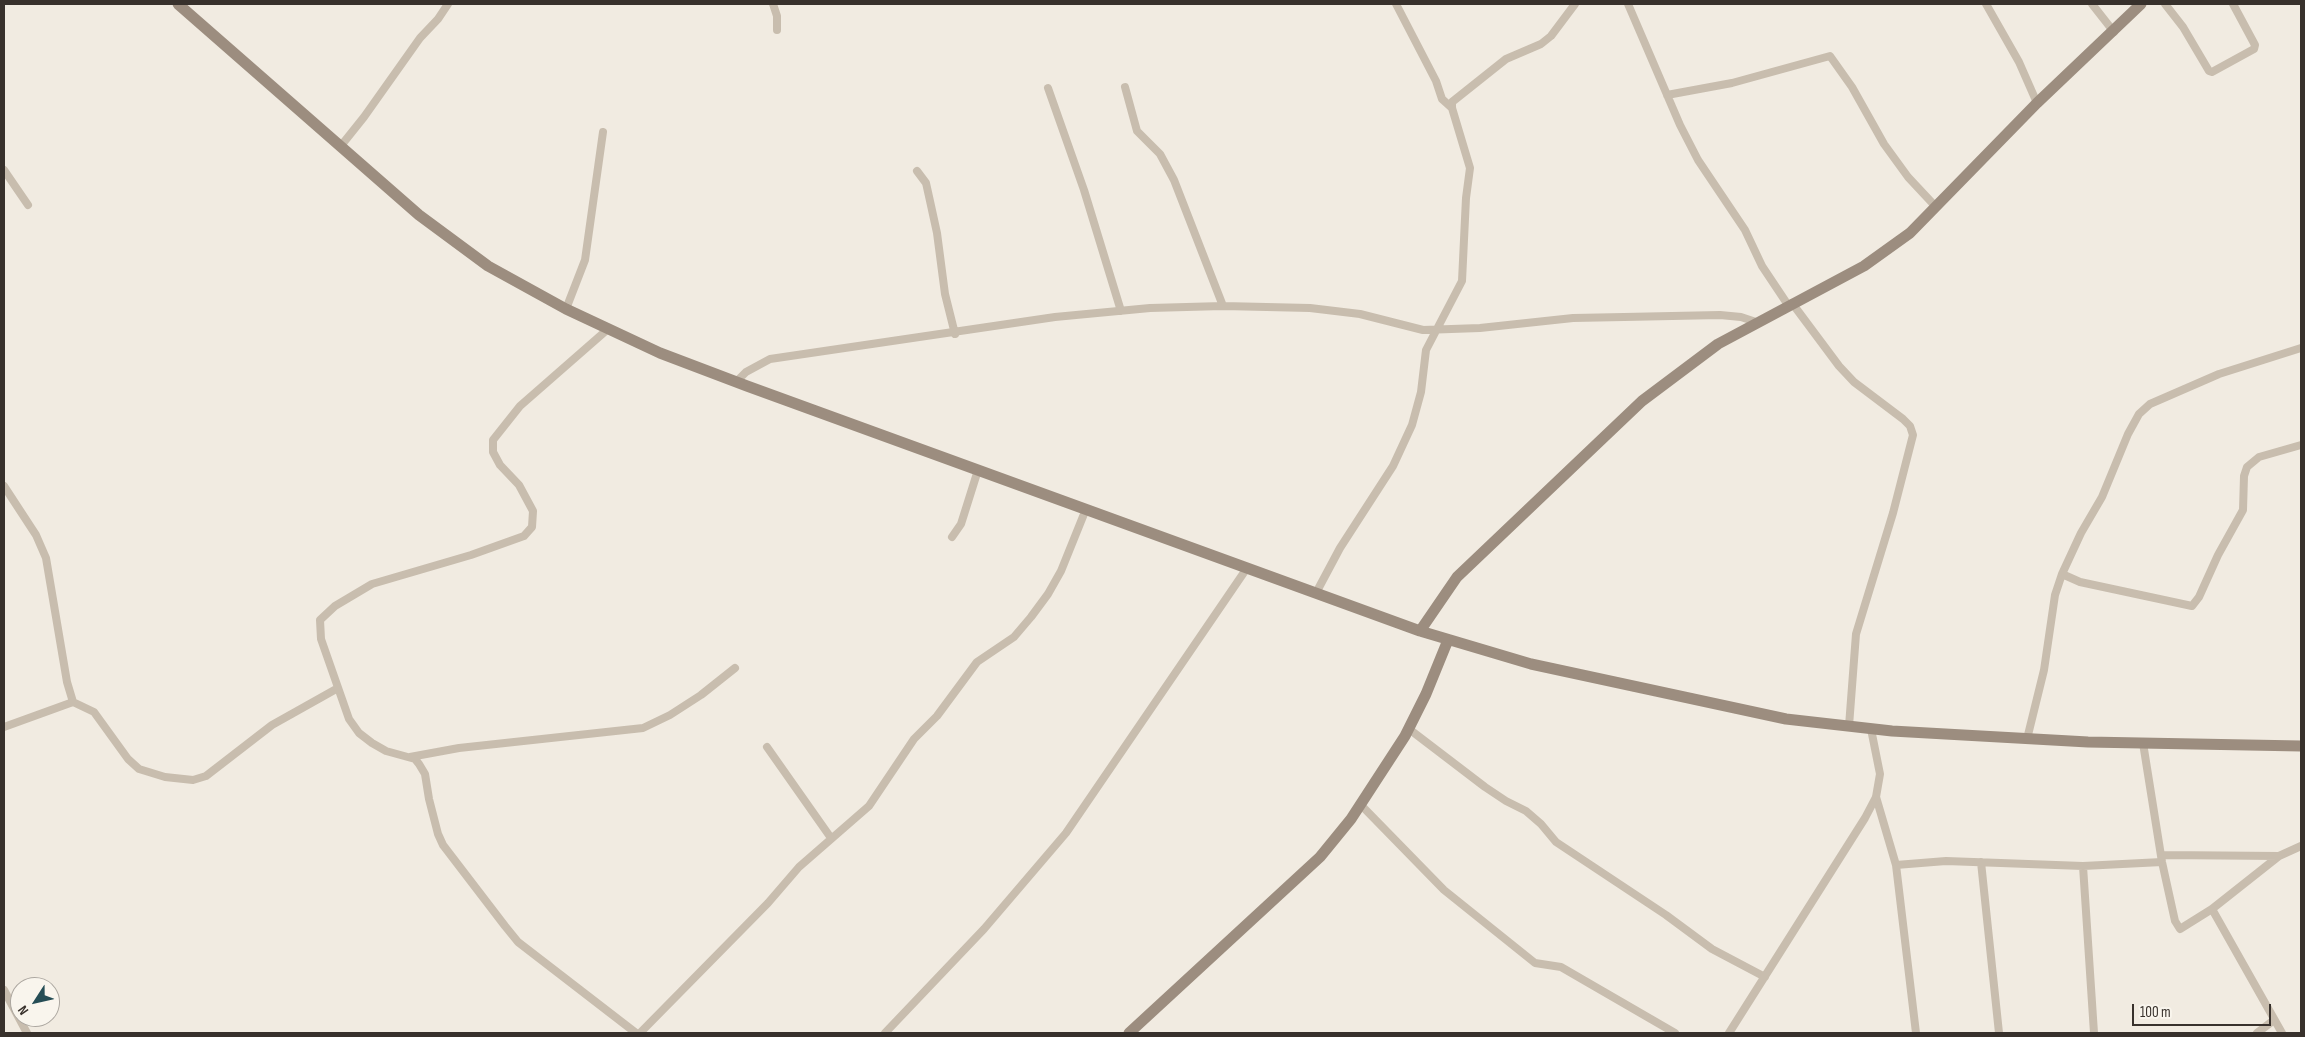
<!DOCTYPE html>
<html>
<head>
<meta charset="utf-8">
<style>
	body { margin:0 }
	#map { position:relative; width:2305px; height:1037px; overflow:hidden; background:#f1ebe1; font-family:"Sofia Sans Condensed",sans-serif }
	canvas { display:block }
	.frame { position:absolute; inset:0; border:5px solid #38312c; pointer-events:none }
	.north { position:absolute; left:10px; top:977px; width:50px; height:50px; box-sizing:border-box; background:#f9f5ed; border:1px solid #aca7a0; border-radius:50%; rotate:235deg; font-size:14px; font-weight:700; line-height:20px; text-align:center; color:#38312c }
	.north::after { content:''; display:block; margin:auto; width:18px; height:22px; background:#254d55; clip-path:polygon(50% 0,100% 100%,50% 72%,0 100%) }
	.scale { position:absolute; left:2132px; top:1004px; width:139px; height:22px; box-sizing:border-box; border:2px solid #38312c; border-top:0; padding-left:6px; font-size:15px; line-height:18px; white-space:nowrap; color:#38312c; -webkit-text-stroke:4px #f9f5ed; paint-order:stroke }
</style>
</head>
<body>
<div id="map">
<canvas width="2305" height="1037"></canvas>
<div class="frame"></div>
<div class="north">N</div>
<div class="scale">100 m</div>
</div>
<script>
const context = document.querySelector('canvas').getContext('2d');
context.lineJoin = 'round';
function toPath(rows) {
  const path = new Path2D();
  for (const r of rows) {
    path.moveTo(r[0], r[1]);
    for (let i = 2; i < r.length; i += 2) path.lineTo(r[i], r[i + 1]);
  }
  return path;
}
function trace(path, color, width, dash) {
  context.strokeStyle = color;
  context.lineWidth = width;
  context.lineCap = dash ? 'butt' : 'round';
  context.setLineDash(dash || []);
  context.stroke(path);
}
trace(toPath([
	[773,4,777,16,777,30],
	[1396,4,1436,81,1442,99,1452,108],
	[1628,4,1680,125,1698,160,1745,230,1762,266,1788,305],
	[1986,4,2019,62,2037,103],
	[2092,4,2114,32],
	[2165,4,2183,27,2209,71,2212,72,2254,49,2255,45,2233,4],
	[1125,87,1137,131,1160,154,1174,180,1223,306],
	[1048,88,1084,190,1121,311],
	[1667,95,1732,83,1830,56,1852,87,1884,144,1908,177,1936,207],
	[340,147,364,117,420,38,438,19,448,4],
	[4,170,28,205],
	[917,171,926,183,930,201,937,233,945,294,955,334],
	[1792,303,1839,366,1854,382,1903,419,1910,426,1913,435,1893,513,1856,634,1849,726],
	[566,309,585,260,603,132],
	[608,329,520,406,493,440,493,452,500,465,519,485,533,511,532,527,524,536,471,555,372,584,335,606,320,620,321,639,349,719,359,733,372,743,386,751,415,759,419,764,425,774,429,799,438,834,443,845,505,926,518,942,636,1033],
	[736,382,746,372,770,359,1055,317,1150,308,1223,306,1310,308,1360,314,1423,330,1480,328,1573,318,1624,317,1720,315,1741,317,1756,322],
	[4,486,36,535,46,558,67,682,73,702],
	[952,537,961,524,978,470],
	[2062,574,2080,582,2192,606,2199,597,2218,555,2243,510,2244,476,2247,467,2259,457,2301,445],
	[1316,593,1340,548,1393,466,1412,425,1421,392,1426,350,1462,281,1466,198,1470,168,1452,108,1452,102,1506,59,1541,44,1551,36,1575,4],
	[4,727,73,702,94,712,128,759,139,769,165,777,193,780,206,776,272,725,338,688],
	[1409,729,1485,787,1506,801,1526,811,1541,824,1556,842,1666,915,1712,949,1765,977],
	[2027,739,2044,670,2055,595,2062,574,2081,533,2102,497,2128,434,2139,414,2150,404,2219,374,2301,348],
	[2143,743,2162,862,2175,921,2180,929,2212,909,2279,856,2301,846],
	[767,747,831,838],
	[410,757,459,748,643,728,670,715,701,695,735,668],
	[1876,797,1896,865,1916,1033],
	[1360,804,1444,890,1535,963,1561,967,1675,1033],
	[2163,855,2279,856],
	[1981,862,1999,1033],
	[1896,865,1946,861,2083,866,2162,862],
	[2083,866,2094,1033],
	[2212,909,2282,1033],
	[4,990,27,1033],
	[640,1033,768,903,799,867,869,806,914,739,937,716,977,662,1014,637,1031,617,1048,594,1061,571,1086,509],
	[885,1033,984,929,1066,833,1247,568],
	[1729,1033,1865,818,1876,797,1880,774,1871,729],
	[2257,1033,2274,1020]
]), '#c8bdae', 8);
trace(toPath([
	[178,4,419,215,488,266,566,309,660,353,747,386,1420,631,1531,664,1786,719,1892,731,2088,742,2301,746],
	[1420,631,1457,577,1642,401,1718,344,1864,266,1910,233,2037,103,2141,4],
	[1129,1033,1320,857,1351,819,1405,736,1426,694,1448,640]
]), '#9c8d7f', 11);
</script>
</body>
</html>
